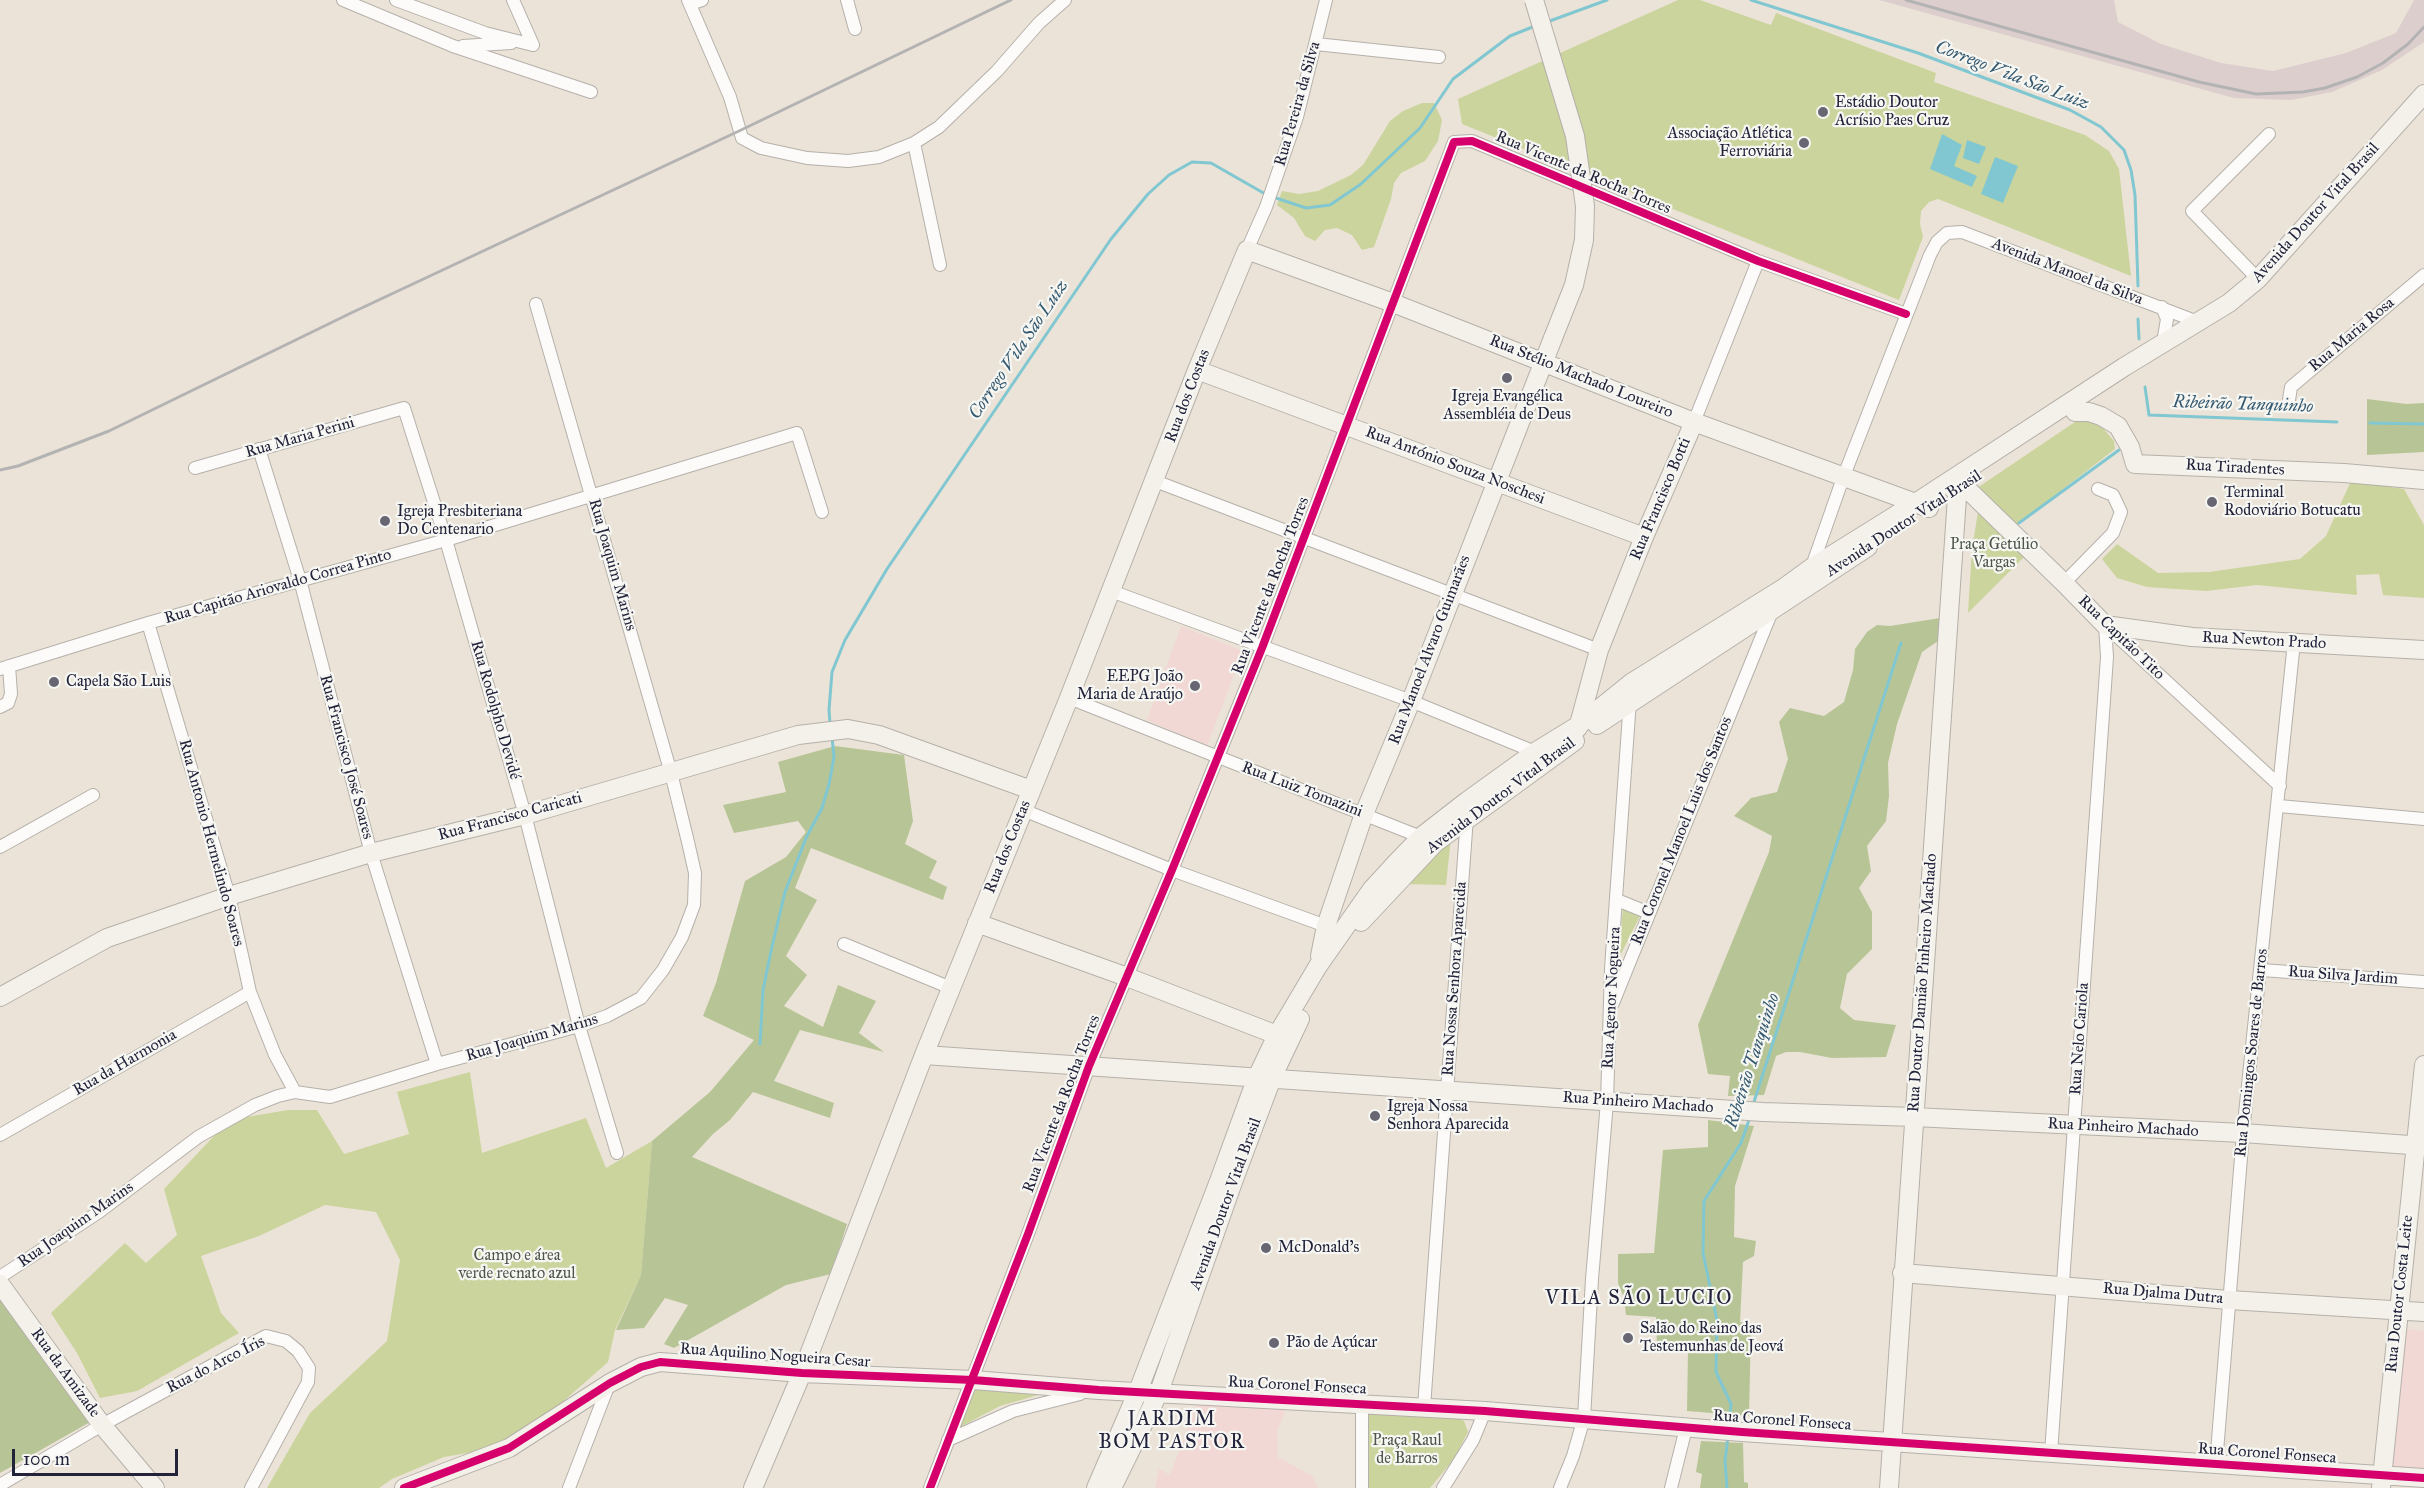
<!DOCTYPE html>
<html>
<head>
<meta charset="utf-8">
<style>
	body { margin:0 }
	#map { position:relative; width:2424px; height:1488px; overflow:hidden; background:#ebe3d7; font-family:"IM FELL Great Primer",serif }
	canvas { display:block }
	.scale { position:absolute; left:12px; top:1449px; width:166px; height:27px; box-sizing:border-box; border:3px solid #22223b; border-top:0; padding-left:8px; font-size:18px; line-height:21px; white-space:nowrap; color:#22223b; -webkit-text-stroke:4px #f6f6f2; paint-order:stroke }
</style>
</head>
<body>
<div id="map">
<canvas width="2424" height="1488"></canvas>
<div class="scale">100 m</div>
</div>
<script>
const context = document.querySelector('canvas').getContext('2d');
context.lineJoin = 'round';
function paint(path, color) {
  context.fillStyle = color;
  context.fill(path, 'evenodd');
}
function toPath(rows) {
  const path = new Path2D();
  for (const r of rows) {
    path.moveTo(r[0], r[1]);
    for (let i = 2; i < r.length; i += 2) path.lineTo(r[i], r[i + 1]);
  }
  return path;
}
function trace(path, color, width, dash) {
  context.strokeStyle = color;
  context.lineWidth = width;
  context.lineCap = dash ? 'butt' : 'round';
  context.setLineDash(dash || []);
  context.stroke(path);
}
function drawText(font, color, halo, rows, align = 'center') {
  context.font = font + ' "IM FELL Great Primer",serif';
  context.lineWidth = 4.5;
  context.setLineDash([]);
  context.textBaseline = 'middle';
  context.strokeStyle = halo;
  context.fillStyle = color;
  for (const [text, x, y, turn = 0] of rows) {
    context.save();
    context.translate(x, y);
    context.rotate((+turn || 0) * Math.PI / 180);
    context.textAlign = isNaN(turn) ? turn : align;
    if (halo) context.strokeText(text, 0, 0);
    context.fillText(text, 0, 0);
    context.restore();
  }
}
paint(toPath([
	[1181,626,1243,651,1207,746,1147,720],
	[2403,1329,2424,1331,2424,1469,2390,1466],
	[1197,1404,1286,1409,1277,1432,1278,1457,1312,1476,1318,1488,1155,1488,1159,1469,1170,1475]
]), '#f2d8d5');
paint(toPath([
	[1879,0,2114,0,2118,22,2161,44,2221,63,2273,71,2346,53,2396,33,2414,0,2424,0,2424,42,2382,70,2332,92,2291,100,2234,98]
]), '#ddcece');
paint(toPath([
	[1678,0,1700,0,1771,25,1776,13,1936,73,1934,82,2085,135,2109,151,2119,169,2131,276,1938,199,1929,202,1921,211,1920,224,1923,237,1899,300,1462,124,1458,99],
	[1422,103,1434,103,1442,120,1438,141,1425,161,1401,173,1394,183,1391,199,1374,247,1362,250,1352,235,1337,228,1325,230,1315,241,1305,236,1294,218,1277,205,1282,191,1299,194,1318,191,1351,175,1363,165,1390,121,1403,111],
	[2078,420,2084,420,2102,427,2114,441,2115,449,2011,529,1977,488],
	[2351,481,2404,489,2424,525,2424,598,2383,595,2379,574,2356,575,2357,595,2257,585,2206,591,2147,587,2117,578,2102,559,2117,544,2158,573,2209,572,2300,559,2326,536],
	[1978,512,2028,553,1968,613,1972,549],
	[1451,837,1446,885,1403,884],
	[1623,909,1640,916,1618,960],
	[470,1072,482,1153,586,1118,606,1168,652,1141,641,1275,615,1330,608,1362,558,1406,515,1445,444,1457,392,1479,379,1488,267,1488,310,1413,387,1341,400,1260,376,1212,325,1205,259,1236,201,1256,221,1313,239,1333,137,1391,100,1398,77,1353,51,1313,125,1243,146,1263,177,1235,164,1189,229,1120,288,1110,317,1110,344,1154,409,1134,397,1092],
	[976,1387,1039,1389,1038,1395,1000,1406,960,1427],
	[1369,1410,1448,1414,1464,1421,1468,1432,1454,1459,1430,1488,1368,1488,1366,1480]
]), '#cbd49c');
paint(toPath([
	[2367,399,2407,404,2424,403,2424,452,2367,455],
	[1940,618,1938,641,1922,652,1897,724,1888,763,1889,796,1886,821,1867,846,1871,871,1859,888,1872,912,1872,949,1847,974,1840,1008,1854,1020,1896,1025,1886,1057,1832,1058,1800,1052,1786,1052,1776,1056,1764,1095,1728,1096,1730,1076,1708,1074,1698,1025,1769,852,1772,836,1734,816,1751,798,1777,792,1788,759,1779,722,1790,708,1824,716,1844,702,1853,670,1855,649,1867,632,1877,625,1890,626],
	[835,746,904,755,913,821,905,844,937,861,929,878,947,887,943,900,811,848,795,888,817,900,786,956,807,975,784,1006,823,1027,838,985,876,1001,859,1033,884,1052,800,1030,774,1081,834,1103,830,1118,753,1092,730,1120,713,1134,692,1157,847,1224,831,1274,786,1285,674,1348,664,1344,688,1305,665,1298,644,1328,616,1330,641,1275,652,1141,710,1092,754,1040,703,1016,716,983,745,881,786,857,806,832,798,821,734,833,723,805,786,792,778,762],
	[1708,1120,1754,1126,1735,1186,1734,1237,1756,1241,1754,1256,1743,1262,1740,1322,1751,1324,1749,1416,1687,1411,1688,1350,1657,1347,1656,1317,1626,1315,1624,1298,1618,1283,1618,1254,1654,1253,1663,1150,1708,1147],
	[0,1299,92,1421,0,1473],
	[1701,1441,1743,1443,1744,1482,1748,1483,1748,1488,1700,1488,1702,1474,1696,1472]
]), '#b7c596');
paint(toPath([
	[1942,134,1962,145,1954,166,1977,176,1972,187,1930,169],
	[1967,140,1986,147,1979,164,1963,158],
	[1995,157,2018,166,2003,203,1981,194]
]), '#80c7d1');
trace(toPath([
	[1751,0,1918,53,2070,110,2101,127,2124,150,2131,170,2135,195,2138,286],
	[1547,22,1607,0],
	[1273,197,1306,208,1330,205,1361,184,1420,128,1453,79,1510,36,1535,26],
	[2138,319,2139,339],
	[2145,387,2149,415,2337,422],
	[2370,423,2424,424],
	[2019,523,2119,450],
	[830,724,829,710,832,672,845,640,887,569,1111,239,1148,194,1169,175,1192,162,1211,163,1267,195],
	[760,1044,763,990,771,951,785,892,806,838,822,808,829,784,834,757,832,737],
	[1753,1105,1901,643],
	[1729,1423,1731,1404,1716,1372,1717,1320,1703,1253,1704,1201,1741,1143,1750,1117],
	[1727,1488,1725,1461,1728,1436]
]), '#80c7d1', 3);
const street = toPath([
	[343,0,453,46,591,92],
	[396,0,485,33,533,45],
	[513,0,533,45],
	[688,0,730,97,742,138,761,148,807,158,848,161,879,157,914,143,939,127,997,71,1039,23,1065,0],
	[847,0,855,29],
	[690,4,702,0],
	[1316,44,1439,57],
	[463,46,511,43],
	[914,143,940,265],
	[1247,250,1266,207,1297,117,1326,0],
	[2258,279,2192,211,2269,134],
	[2162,307,2167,319,2163,343],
	[2289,400,2291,387,2424,275],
	[1694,422,1758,261],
	[259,449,300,580,371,853,437,1064],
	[195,468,404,408,446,540,525,815,579,1026,617,1153],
	[1155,481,1599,650],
	[1811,569,1843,478,1930,255,1937,242,1947,233,1962,232,2198,322],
	[2064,583,2113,533,2121,512,2113,495,2098,489],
	[1111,591,1411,701,1535,752],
	[148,623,229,896,250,992,275,1055,295,1092],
	[2105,625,2280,786],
	[0,669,148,623,446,540,797,433,822,512],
	[1069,698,1426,839],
	[0,707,8,703,11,694,9,666],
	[2279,806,2424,819],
	[1023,810,1172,870,1326,926],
	[0,847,93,795],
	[1617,900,1649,913],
	[844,944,951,988],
	[2262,970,2424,982],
	[1613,1003,1772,611],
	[0,1135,250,992],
	[0,1277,99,1212,198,1137,255,1105,278,1096,295,1092,330,1097,437,1064,579,1026,607,1016,641,998,663,970,682,937,694,905,695,873,688,842,671,773,536,304],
	[1424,1407,1467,817],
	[948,1440,1013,1411,1080,1394],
	[2051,1453,2107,657,2105,625],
	[2216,1464,2243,1133,2294,642],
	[0,1485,102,1425,266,1336,286,1341,298,1351,309,1368,308,1382,251,1488],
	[569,1488,609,1384],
	[930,1488,1028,1234,1089,1066,1172,870,1262,648,1454,142,1472,141,1758,261,1906,314],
	[1362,1488,1362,1404],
	[1443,1488,1473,1440,1485,1411],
	[1560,1488,1573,1456,1584,1418,1592,1279,1607,1102,1611,969,1630,700],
	[1671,1488,1686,1428]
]);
const secondary = toPath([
	[1197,370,1644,537],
	[2075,412,2089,412,2101,416,2118,426,2130,447,2135,464,2344,473,2424,480],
	[1951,480,1964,486,2064,583,2105,625,2192,637,2424,650],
	[1597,725,1868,547],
	[1578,728,1599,650,1644,537,1694,422],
	[1361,922,1435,843,1575,741],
	[977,923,1127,977,1277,1035],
	[1320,956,1326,926,1364,814,1411,701,1553,338],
	[0,997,107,938,229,896,371,853,525,815,798,735,848,729,879,735,1031,790],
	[924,1055,1763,1112,1914,1117,2243,1133,2424,1146],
	[1902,1273,2229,1300,2424,1312],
	[0,1284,102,1425,155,1488],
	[404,1488,509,1448,610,1383,641,1367,660,1362,802,1373,973,1380,1099,1390,1485,1411,1742,1432,2424,1478],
	[753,1488,802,1373,924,1055,1069,698,1197,370,1247,250,1393,303,1694,422,1929,508],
	[1096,1488,1138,1391,1219,1181,1257,1077,1277,1035,1318,966,1372,889,1394,865,1422,836,1467,801,1535,752,1579,725,1631,683,1782,589,1811,568,1917,502,2124,367,2229,303,2258,279,2424,94],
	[1112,1488,1159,1392,1233,1182,1272,1078,1300,1019],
	[1889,1488,1957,497,1956,491,1946,483],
	[2381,1488,2424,1065]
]);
trace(street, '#b5b0aa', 14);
trace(secondary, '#b5b0aa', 20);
trace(street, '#fcfbf9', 12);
trace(secondary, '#f4f1eb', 18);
trace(toPath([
	[1906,0,2199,82,2256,94,2303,92,2325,88,2357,77,2383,63,2408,44,2424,27],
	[0,470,18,466,109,431,351,313,739,131,1011,0]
]), '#b4b3b4', 3);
const secondaryBridge = toPath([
	[1534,0,1575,136,1585,206,1584,240,1574,285,1553,338]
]);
trace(secondaryBridge, '#b5b0aa', 20, []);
trace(secondaryBridge, '#f4f1eb', 18);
trace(toPath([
	[404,1488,509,1448,610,1383,641,1367,660,1362,802,1373,973,1380,1099,1390,1485,1411,1742,1432,2424,1478],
	[930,1488,1028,1234,1089,1066,1172,870,1262,648,1454,142,1472,141,1758,261,1906,314]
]), '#d6006c', 8);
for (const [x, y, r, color] of [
	[1823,112,6,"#686672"],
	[1804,143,6,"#686672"],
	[1507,378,6,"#686672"],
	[2212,502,6,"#686672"],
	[385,521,6,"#686672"],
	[54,682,6,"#686672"],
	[1195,686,6,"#686672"],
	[1375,1116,6,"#686672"],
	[1266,1248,6,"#686672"],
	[1628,1338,6,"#686672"],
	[1274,1343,6,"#686672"]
]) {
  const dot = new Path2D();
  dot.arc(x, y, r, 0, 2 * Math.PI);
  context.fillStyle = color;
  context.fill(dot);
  trace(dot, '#f6f6f2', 2);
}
drawText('16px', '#22223b', '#f6f6f2', [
	["Estádio Doutor",1835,103],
	["Acrísio Paes Cruz",1835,121],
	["Associação Atlética",1792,134,"right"],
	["Ferroviária",1792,152,"right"],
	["Igreja Evangélica",1507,397,"center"],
	["Assembléia de Deus",1507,415,"center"],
	["Terminal",2224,493],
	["Rodoviário Botucatu",2224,511],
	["Igreja Presbiteriana",397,512],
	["Do Centenario",397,530],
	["EEPG João",1183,677,"right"],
	["Maria de Araújo",1183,695,"right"],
	["Capela São Luis",66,682],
	["Igreja Nossa",1387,1107],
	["Senhora Aparecida",1387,1125],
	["McDonald's",1278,1248],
	["Salão do Reino das",1640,1329],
	["Testemunhas de Jeová",1640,1347],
	["Pão de Açúcar",1286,1343]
], 'left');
drawText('16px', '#22223b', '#f6f6f2', [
	["Rua Pereira da Silva",1298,104,-74],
	["Rua Vicente da Rocha Torres",1583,173,23],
	["Avenida Doutor Vital Brasil",2316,213,-48],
	["Avenida Manoel da Silva",2067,272,21],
	["Rua Maria Rosa",2352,335,-40],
	["Rua Stélio Machado Loureiro",1581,377,22],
	["Rua dos Costas",1188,396,-69],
	["Rua Maria Perini",300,438,-16],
	["Rua António Souza Noschesi",1455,466,21],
	["Rua Tiradentes",2235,468,3],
	["Rua Francisco Botti",1661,499,-67],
	["Avenida Doutor Vital Brasil",1904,524,-33],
	["Rua Joaquim Marins",612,565,74],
	["Rua Vicente da Rocha Torres",1271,586,-69],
	["Rua Capitão Ariovaldo Correa Pinto",278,587,-16],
	["Rua Capitão Tito",2121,638,44],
	["Rua Newton Prado",2264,641,3],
	["Rua Manoel Alvaro Guimarães",1430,650,-69],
	["Rua Rodolpho Devidé",495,710,74],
	["Rua Francisco José Soares",346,757,75],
	["Rua Luiz Tomazini",1302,790,21],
	["Avenida Doutor Vital Brasil",1501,796,-37],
	["Rua Francisco Caricati",510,817,-15],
	["Rua Coronel Manoel Luis dos Santos",1682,831,-68],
	["Rua Antonio Hermelindo Soares",211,843,75],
	["Rua dos Costas",1008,847,-68],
	["Rua Silva Jardim",2343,976,4],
	["Rua Nossa Senhora Aparecida",1455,979,-86],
	["Rua Doutor Damião Pinheiro Machado",1923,983,-86],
	["Rua Agenor Nogueira",1612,998,-87],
	["Rua Joaquim Marins",532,1038,-16],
	["Rua Nelo Cariola",2080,1039,-86],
	["Rua Domingos Soares de Barros",2252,1053,-84],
	["Rua da Harmonia",125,1063,-30],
	["Rua Pinheiro Machado",1638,1103,4],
	["Rua Vicente da Rocha Torres",1062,1104,-69],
	["Rua Pinheiro Machado",2123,1128,3],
	["Avenida Doutor Vital Brasil",1226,1204,-70],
	["Rua Joaquim Marins",76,1225,-35],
	["Rua Djalma Dutra",2163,1294,5],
	["Rua Doutor Costa Leite",2400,1294,-84],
	["Rua Aquilino Nogueira Cesar",775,1356,4],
	["Rua do Arco Íris",216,1365,-27],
	["Rua da Amizade",65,1373,54],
	["Rua Coronel Fonseca",1297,1386,3],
	["Rua Coronel Fonseca",1782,1421,4],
	["Rua Coronel Fonseca",2267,1454,4]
]);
drawText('16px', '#4d544a', '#f6f6f2', [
	["Praça Getúlio",1994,545],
	["Vargas",1994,563],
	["Campo e área",517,1256],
	["verde recnato azul",517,1274],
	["Praça Raul",1407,1441],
	["de Barros",1407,1459]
]);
drawText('italic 18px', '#33586f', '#f6f6f2', [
	["Corrego Vila São Luiz",2012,76,21],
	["Corrego Vila São Luiz",1019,350,-56],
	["Ribeirão Tanquinho",2243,405,2],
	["Ribeirão Tanquinho",1753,1061,-72]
]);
context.letterSpacing = '1.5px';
drawText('20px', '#22223b', '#f6f6f2', [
	["VILA SÃO LUCIO",1639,1299],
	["JARDIM",1172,1420],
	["BOM PASTOR",1172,1443]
]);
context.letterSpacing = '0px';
</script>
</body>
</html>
